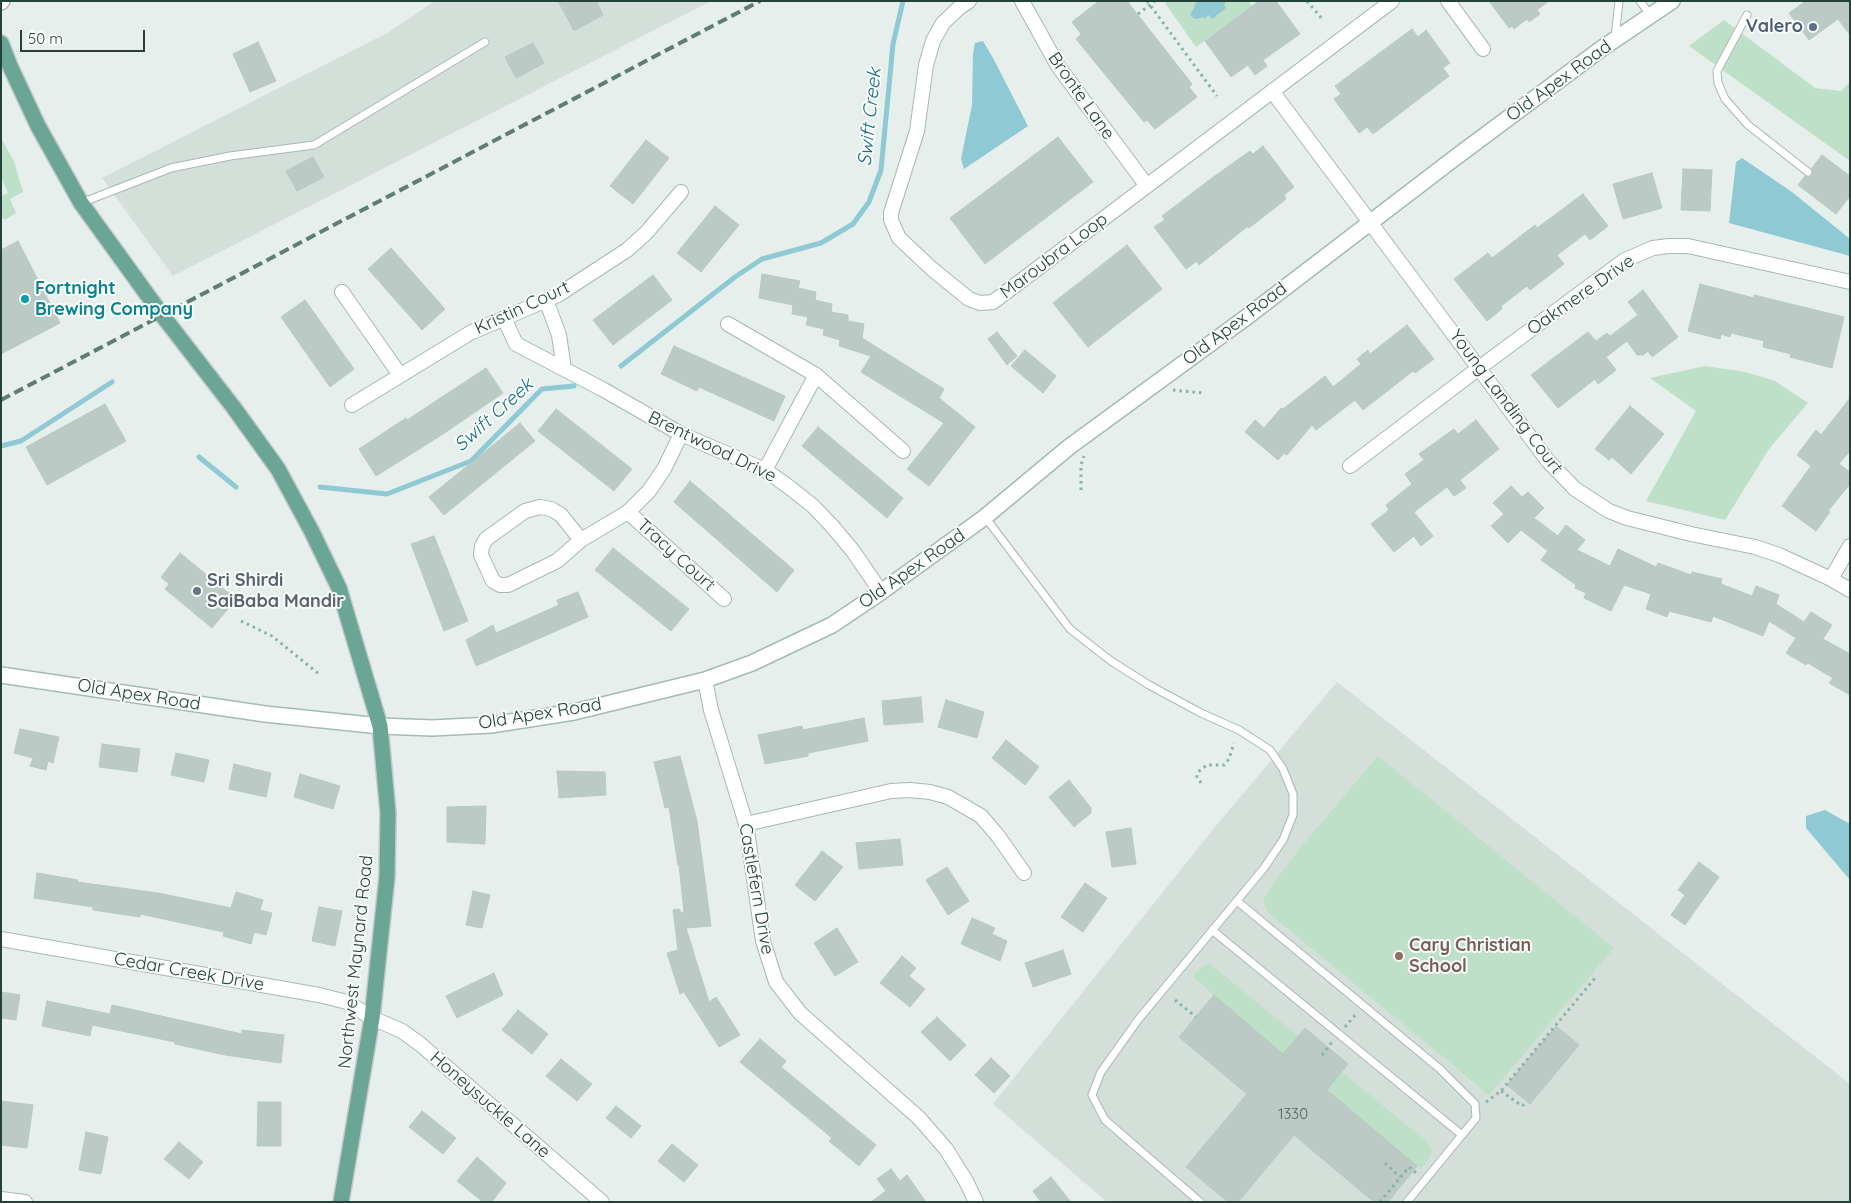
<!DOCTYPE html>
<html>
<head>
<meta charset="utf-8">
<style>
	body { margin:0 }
	#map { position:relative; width:1851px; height:1203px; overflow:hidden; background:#e6efeb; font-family:Quicksand,sans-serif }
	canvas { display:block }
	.frame { position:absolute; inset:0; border:2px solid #24423a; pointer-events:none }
	.scale { position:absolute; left:20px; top:30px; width:125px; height:22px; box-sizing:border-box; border:2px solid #24423a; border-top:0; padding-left:6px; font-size:15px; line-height:18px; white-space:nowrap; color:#24423a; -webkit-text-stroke:4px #f7fbf9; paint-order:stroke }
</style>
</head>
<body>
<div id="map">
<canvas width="1851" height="1203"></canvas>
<div class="frame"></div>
<div class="scale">50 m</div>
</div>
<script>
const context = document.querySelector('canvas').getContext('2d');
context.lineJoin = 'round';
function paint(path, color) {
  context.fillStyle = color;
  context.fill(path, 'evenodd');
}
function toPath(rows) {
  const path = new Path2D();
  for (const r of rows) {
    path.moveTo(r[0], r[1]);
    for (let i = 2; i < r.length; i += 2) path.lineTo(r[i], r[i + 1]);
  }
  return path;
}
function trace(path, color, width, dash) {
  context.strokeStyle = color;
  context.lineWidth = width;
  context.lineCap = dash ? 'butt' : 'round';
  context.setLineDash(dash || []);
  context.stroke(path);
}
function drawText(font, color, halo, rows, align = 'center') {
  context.font = font + ' Quicksand,sans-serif';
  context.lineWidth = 4;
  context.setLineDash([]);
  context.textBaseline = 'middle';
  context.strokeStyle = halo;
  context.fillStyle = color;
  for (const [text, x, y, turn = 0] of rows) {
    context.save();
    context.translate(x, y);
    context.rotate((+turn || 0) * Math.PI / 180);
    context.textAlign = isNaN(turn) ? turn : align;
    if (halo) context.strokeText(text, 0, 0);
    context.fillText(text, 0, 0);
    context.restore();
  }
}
paint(toPath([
	[435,1,711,1,173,276,102,178,389,32],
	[1337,682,1850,1084,1850,1202,1107,1202,993,1104,1215,827]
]), '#d4dfda');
paint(toPath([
	[1168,1,1249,1,1252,6,1196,47,1165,3],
	[1724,20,1815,88,1841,91,1850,82,1850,161,1689,46],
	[1,138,14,161,23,192,10,199,16,213,5,220,1,217,1,196,8,193,1,177],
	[1705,366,1746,372,1775,381,1808,403,1769,449,1725,520,1646,501,1696,411,1650,378],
	[1378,756,1614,948,1489,1095,1269,913,1263,903,1266,894,1276,880,1300,848],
	[1209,963,1298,1036,1283,1054,1193,977,1202,966],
	[1342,1072,1426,1141,1432,1150,1430,1157,1421,1169,1327,1090]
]), '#bfe0c8');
paint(toPath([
	[1198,1,1226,1,1224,5,1226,8,1212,19,1209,15,1204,19,1203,17,1197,19,1193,18,1190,15,1195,6,1194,5],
	[983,41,993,58,1028,126,964,169,961,159,972,105,973,54,975,43],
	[1742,158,1792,192,1850,239,1850,256,1729,223,1736,162],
	[1825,810,1850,824,1850,880,1806,828,1806,816]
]), '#8ec9d4');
trace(toPath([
	[621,366,735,277,762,259,821,243,853,224,869,202,881,170,893,44,903,1],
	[1,446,21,441,112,382],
	[199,457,236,487],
	[320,487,387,494,471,461,542,389,574,386]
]), '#8ec9d4', 5);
const building = toPath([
	[558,1,596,1,603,15,574,31,558,1],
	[1099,1,1127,1,1192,84,1189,87,1197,97,1155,129,1147,120,1144,122,1076,39,1081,34,1072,22,1099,1],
	[1259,1,1276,1,1300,34,1263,60,1267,66,1255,75,1248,65,1231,77,1205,41,1259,1],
	[1489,1,1549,1,1537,10,1540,14,1529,22,1527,19,1514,29,1512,26,1509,28,1489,1],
	[1806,1,1850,1,1850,35,1838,19,1809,40,1789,13,1806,1],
	[1412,29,1418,37,1426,30,1450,63,1443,68,1449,76,1373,134,1367,127,1359,133,1334,99,1341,94,1335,86,1412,29],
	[258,42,276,81,250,92,233,54,258,42],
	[533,43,544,63,516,78,505,57,533,43],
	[1058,137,1093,182,985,264,950,218,1058,137],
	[646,140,669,158,633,204,610,186,646,140],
	[1263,146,1294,187,1284,195,1286,199,1249,228,1248,226,1199,265,1197,261,1186,269,1154,227,1165,220,1162,216,1212,178,1250,151,1253,154,1263,146],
	[1822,155,1850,176,1850,196,1836,214,1798,185,1805,176,1812,176,1813,172,1812,168,1822,155],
	[313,157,324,177,297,191,286,171,313,157],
	[1683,169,1712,170,1710,211,1681,210,1683,169],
	[1652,173,1662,208,1623,219,1613,184,1652,173],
	[1583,194,1608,226,1590,240,1585,234,1557,255,1564,264,1530,290,1527,286,1501,306,1502,309,1487,321,1454,279,1488,253,1492,258,1535,225,1537,228,1583,194],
	[715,206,739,225,701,272,677,253,715,206],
	[18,241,60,323,1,354,1,250,18,241],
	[1127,245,1162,289,1088,347,1053,303,1127,245],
	[391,248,445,309,422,330,368,269,391,248],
	[762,274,800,281,798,288,816,292,815,300,832,304,831,312,848,315,848,321,864,324,862,338,944,389,939,398,975,427,929,486,907,469,944,423,861,372,871,356,839,346,840,340,823,335,824,329,806,325,808,317,792,314,793,305,759,298,762,274],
	[653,275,672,300,613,345,593,320,653,275],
	[1700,284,1754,298,1754,295,1844,317,1832,368,1790,357,1791,354,1763,347,1764,341,1731,333,1730,337,1721,334,1720,339,1688,331,1700,284],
	[1643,290,1678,337,1652,357,1648,351,1643,355,1637,355,1627,341,1606,357,1616,370,1598,384,1595,379,1558,408,1531,375,1588,332,1596,341,1607,333,1610,336,1638,315,1628,302,1643,290],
	[305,300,354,369,330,387,281,317,305,300],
	[1407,325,1434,359,1415,373,1413,371,1363,410,1355,400,1316,430,1312,425,1287,455,1284,453,1278,460,1245,432,1255,420,1264,428,1281,408,1283,409,1325,376,1333,387,1361,364,1357,359,1368,350,1370,354,1407,325],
	[997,332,1017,356,1007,365,988,339,997,332],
	[674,346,785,396,774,421,699,387,697,391,661,374,674,346],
	[1025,350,1056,376,1043,393,1011,366,1025,350],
	[486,368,503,393,440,436,376,476,359,449,406,418,407,420,486,368],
	[1850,398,1850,451,1839,464,1850,472,1850,484,1828,511,1830,512,1816,531,1782,506,1811,466,1797,455,1816,430,1821,435,1850,398],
	[105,404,126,441,47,485,26,447,105,404],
	[1630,406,1664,434,1631,474,1612,457,1609,460,1595,449,1630,406],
	[556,409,632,469,614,491,538,431,556,409],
	[1476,420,1499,449,1460,480,1466,488,1454,496,1447,487,1414,512,1433,536,1421,546,1414,536,1394,552,1371,524,1389,510,1386,505,1412,484,1405,474,1424,460,1419,454,1454,429,1458,434,1476,420],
	[520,423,535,441,444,515,429,497,520,423],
	[818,427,903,498,887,518,802,446,818,427],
	[690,481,794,570,777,592,674,502,690,481],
	[1511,486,1522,497,1528,492,1544,508,1534,518,1558,536,1566,525,1585,540,1577,550,1610,566,1618,549,1656,567,1658,563,1691,575,1692,572,1722,579,1721,584,1752,596,1756,586,1779,595,1776,604,1804,622,1811,612,1832,625,1823,639,1850,654,1850,695,1829,683,1833,678,1808,663,1806,665,1786,653,1796,638,1769,621,1763,636,1713,616,1711,622,1669,611,1667,617,1646,609,1651,594,1624,585,1611,611,1584,598,1586,593,1575,588,1576,585,1541,560,1548,551,1521,530,1508,543,1491,526,1504,514,1493,503,1511,486],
	[434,536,468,621,444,631,411,544,434,536],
	[613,548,689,609,671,631,595,570,613,548],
	[180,553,236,599,212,628,165,589,169,584,161,577,180,553],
	[578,592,588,617,476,666,466,640,493,625,496,633,559,605,557,600,578,592],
	[921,697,923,722,884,725,882,701,921,697],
	[946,700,984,712,977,738,938,727,946,700],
	[864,718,868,741,808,753,808,756,765,764,758,735,802,726,803,730,864,718],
	[20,729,59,737,53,763,48,761,46,770,30,766,33,758,14,753,20,729],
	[1006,740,1039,767,1025,785,992,758,1006,740],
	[102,744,140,749,137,772,99,767,102,744],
	[176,753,209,760,204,782,171,775,176,753],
	[680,756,697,821,711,926,686,928,709,1002,716,997,740,1035,719,1047,684,992,680,994,667,953,678,950,673,910,679,909,681,913,684,912,679,865,678,865,669,807,665,808,654,762,680,756],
	[234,764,271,773,266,797,229,789,234,764],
	[557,771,605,772,606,795,559,798,557,771],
	[300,774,340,786,333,809,294,797,300,774],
	[1069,780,1091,808,1091,813,1074,827,1049,797,1069,780],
	[486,806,485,844,447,842,447,807,486,806],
	[1131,828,1136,864,1112,867,1106,832,1131,828],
	[900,839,903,865,859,869,856,843,900,839],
	[822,851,843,867,815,901,795,885,822,851],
	[1699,862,1719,877,1685,925,1671,915,1685,895,1678,890,1699,862],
	[947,867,969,901,948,915,926,880,947,867],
	[37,873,78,880,77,882,158,893,231,908,236,892,263,900,260,910,272,913,266,935,254,932,251,944,223,936,224,932,140,914,140,917,93,910,93,907,34,898,37,873],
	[1085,883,1107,898,1083,932,1061,917,1085,883],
	[473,891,490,895,482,928,466,925,473,891],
	[319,907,342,911,335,946,312,941,319,907],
	[972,918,995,928,992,934,1007,941,1000,961,961,944,972,918],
	[837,928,858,962,835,976,814,943,837,928],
	[1063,950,1071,974,1033,987,1025,963,1063,950],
	[902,956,916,968,909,976,925,989,910,1007,880,983,902,956],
	[494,973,503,995,457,1018,446,996,494,973],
	[1,992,20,995,16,1020,1,1018,1,992],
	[1214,995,1283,1054,1305,1028,1348,1064,1327,1090,1417,1166,1388,1202,1374,1202,1294,1135,1238,1202,1228,1202,1186,1167,1247,1094,1179,1037,1214,995],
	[47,1001,110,1014,112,1005,242,1034,242,1030,284,1035,281,1063,225,1055,175,1044,175,1042,92,1025,90,1036,42,1026,47,1001],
	[518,1010,548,1034,532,1054,502,1030,518,1010],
	[937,1017,966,1045,950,1061,921,1032,937,1017],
	[1556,1026,1579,1045,1530,1104,1507,1085,1556,1026],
	[760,1039,786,1061,781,1067,876,1145,859,1166,829,1141,832,1138,740,1062,760,1039],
	[991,1058,1010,1076,994,1093,975,1075,991,1058],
	[561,1059,592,1084,577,1101,546,1076,561,1059],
	[1,1101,33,1105,27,1148,1,1145,1,1101],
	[258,1102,281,1102,281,1146,257,1146,258,1102],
	[616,1106,641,1126,631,1138,606,1118,616,1106],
	[422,1111,456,1138,443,1154,409,1127,422,1111],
	[86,1132,108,1137,101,1174,79,1170,86,1132],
	[179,1142,203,1162,189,1179,164,1159,179,1142],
	[672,1144,698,1165,684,1182,658,1161,672,1144],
	[477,1157,506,1183,492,1202,483,1202,457,1181,477,1157],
	[891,1169,900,1181,907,1175,926,1202,871,1202,886,1191,877,1179,891,1169],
	[1051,1177,1071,1202,1041,1202,1033,1191,1051,1177]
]);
paint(building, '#bbcac4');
trace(building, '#b8c9c2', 1);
const service = toPath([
	[1640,1,1651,16],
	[1747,15,1717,71,1718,83,1725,99,1748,125,1808,172],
	[1615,38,1619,1],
	[81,203,171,168,230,156,314,145,485,42],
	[985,517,1070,629,1111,661,1149,685,1201,713,1239,730,1270,750,1283,769,1293,794,1293,815,1283,840,1264,868,1138,1020,1101,1072,1092,1095,1105,1120,1200,1202],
	[1237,901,1440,1069,1475,1104,1476,1118,1407,1202],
	[1212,930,1462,1135]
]);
const minor = toPath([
	[969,1,960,7,943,23,933,41,926,65,917,131,891,213,891,220,899,238,932,269,969,299,980,303,993,302,1392,1],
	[1022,1,1058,66,1147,186],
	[1448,1,1483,49],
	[1272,91,1548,461,1575,489,1609,511,1627,518,1691,534,1755,547,1779,555,1831,579,1850,590],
	[342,292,400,375],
	[546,300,559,335,564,369],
	[504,318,516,344,604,390,681,434,765,470,789,487,813,506,832,526,853,551,881,592],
	[728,324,816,375,903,451],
	[352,405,470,333,558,295,627,250,646,233,681,192],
	[1350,466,1479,368,1625,260,1653,248,1669,246,1688,246,1850,282],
	[765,470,816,375],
	[628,512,724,599],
	[581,540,561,515,551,509,540,507,525,511,486,539,482,546,481,555,493,581,500,585,508,585,557,561,581,540,628,512,649,491,664,469,681,434],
	[1831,579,1850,546],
	[705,680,711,710,746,824,763,941,776,982,800,1013,919,1118,946,1149,966,1181,976,1202],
	[746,824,891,791,910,790,930,792,948,797,981,816,998,836,1024,873],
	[1,939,319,995,347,1002,372,1018,402,1031,420,1044,602,1202],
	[1,1199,25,1202]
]);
const tertiary = toPath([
	[1,2,2,1]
]);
const secondary = toPath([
	[1,675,265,714,380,726,432,728,491,725,574,712,705,680,752,663,832,625,881,592,985,517,1069,447,1244,319,1456,157,1601,49,1672,1]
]);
const primary = toPath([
	[1,43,10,66,38,126,81,203,162,315,234,408,278,469,312,532,339,588,380,726,388,813,387,877,372,1018,341,1202]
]);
trace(service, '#a8b8b2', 9);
trace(minor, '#a8b8b2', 16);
trace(tertiary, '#a8b8b2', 18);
trace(secondary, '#a4bbb3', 18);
trace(primary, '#c2cac8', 18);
trace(toPath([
	[1147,1,1217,96],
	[1307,1,1323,20],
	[1138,14,1155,1],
	[1173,390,1203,393],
	[1081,490,1081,465,1084,456],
	[241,621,272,636,319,674],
	[1201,783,1197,777,1198,772,1207,765,1224,765,1229,759,1234,743],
	[1175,1000,1196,1017],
	[1345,1027,1357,1013],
	[1322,1055,1332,1042],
	[1501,1091,1522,1106,1527,1102],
	[1486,1102,1501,1091,1595,978],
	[1385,1163,1400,1177],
	[1380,1202,1409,1167,1416,1173]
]), '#86b3a5', 3, [2.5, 4]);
trace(service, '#fff', 7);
trace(minor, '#fff', 14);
trace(tertiary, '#fff', 15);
trace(secondary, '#fff', 15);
trace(primary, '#6aa596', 15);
trace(toPath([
	[1,400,760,1]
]), '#5f7d75', 4, [10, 5]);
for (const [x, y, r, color] of [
	[1813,27,5,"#5c6f8a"],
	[25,299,5,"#0f9aa8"],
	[197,591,5,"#6b7280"],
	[1399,956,5,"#8d6e63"]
]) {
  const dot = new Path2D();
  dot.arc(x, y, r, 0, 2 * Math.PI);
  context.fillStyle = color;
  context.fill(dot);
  trace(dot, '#f7fbf9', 2);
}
drawText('15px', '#4a645c', null, [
	["1330",1293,1114]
]);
drawText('bold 18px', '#4e5e75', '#f7fbf9', [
	["Valero",1803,27]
], 'right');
drawText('18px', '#24423a', '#f7fbf9', [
	["Old Apex Road",1559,81,-36],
	["Bronte Lane",1081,96,55],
	["Maroubra Loop",1054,256,-37],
	["Oakmere Drive",1581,295,-35],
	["Kristin Court",522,308,-25],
	["Old Apex Road",1235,324,-37],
	["Young Landing Court",1506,402,53],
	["Brentwood Drive",712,447,26],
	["Tracy Court",676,555,42],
	["Old Apex Road",912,569,-35],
	["Old Apex Road",139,695,9],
	["Old Apex Road",540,714,-9],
	["Castlefern Drive",756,889,80],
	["Northwest Maynard Road",356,962,-84],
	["Cedar Creek Drive",189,972,10],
	["Honeysuckle Lane",490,1105,41]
]);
drawText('bold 18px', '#0d838f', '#f7fbf9', [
	["Fortnight",35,289],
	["Brewing Company",35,310]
], 'left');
drawText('bold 18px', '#5b616d', '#f7fbf9', [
	["Sri Shirdi",207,581],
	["SaiBaba Mandir",207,602]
], 'left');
drawText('bold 18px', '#785e54', '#f7fbf9', [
	["Cary Christian",1409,946],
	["School",1409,967]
], 'left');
drawText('italic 19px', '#1c6f80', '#f7fbf9', [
	["Swift Creek",870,117,-84],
	["Swift Creek",494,415,-42]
]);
</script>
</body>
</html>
